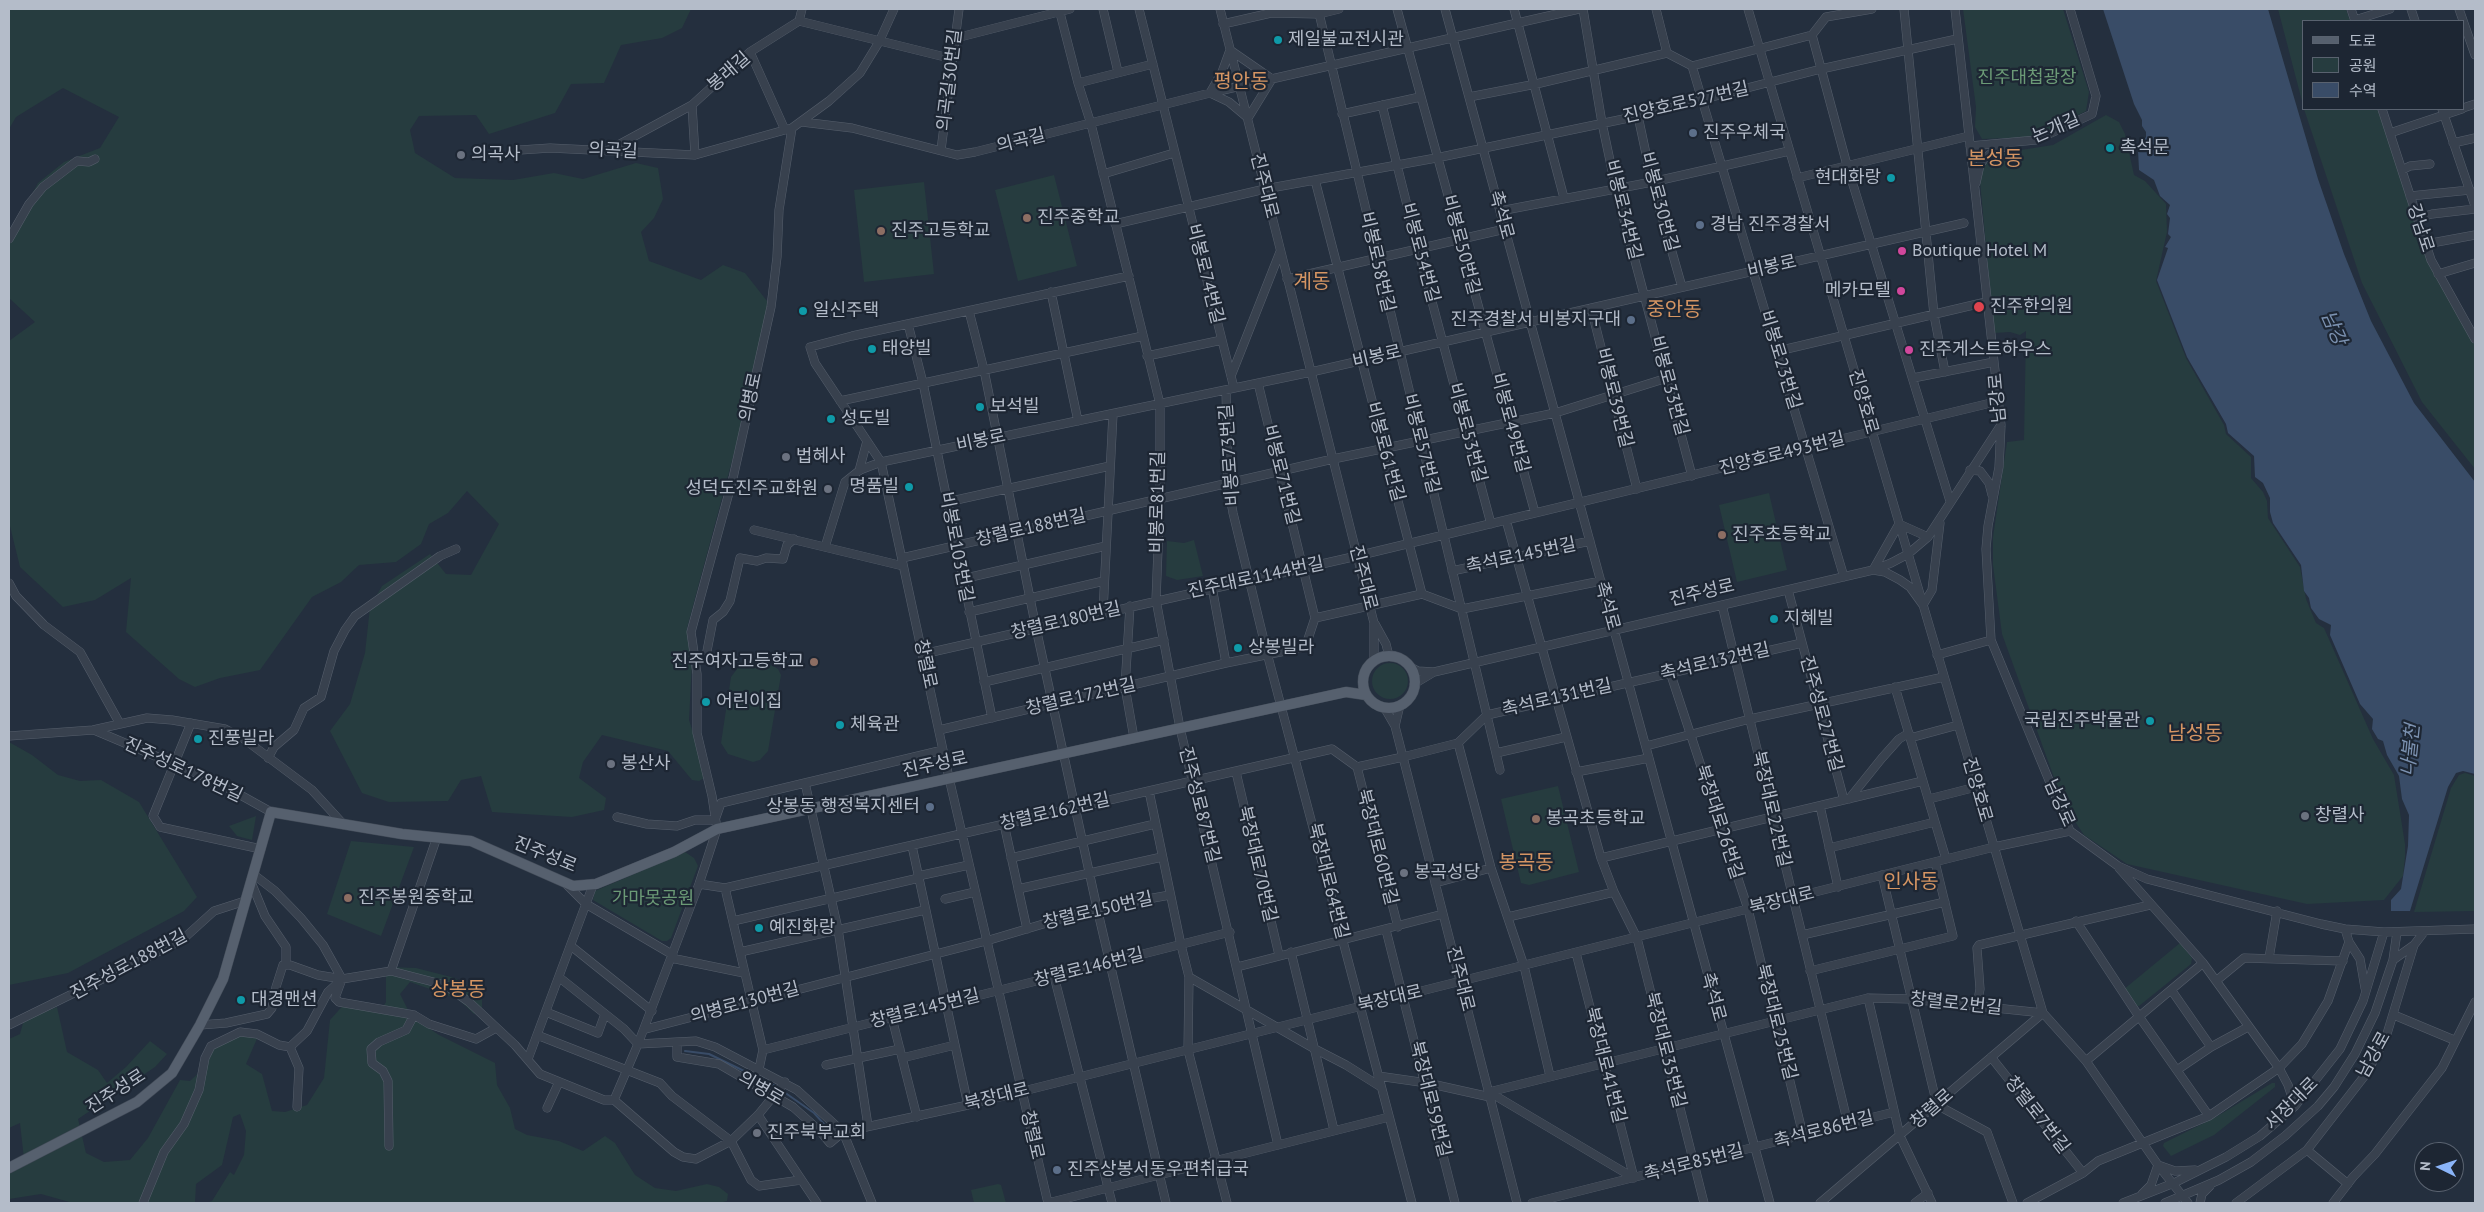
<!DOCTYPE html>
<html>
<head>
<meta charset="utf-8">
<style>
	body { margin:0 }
	#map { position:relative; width:2484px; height:1212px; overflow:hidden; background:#242f3e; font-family:"PT Sans","Noto Sans KR",sans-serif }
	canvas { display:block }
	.frame { position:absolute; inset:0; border:10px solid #b4bcc9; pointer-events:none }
	.legend { position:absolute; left:2302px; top:20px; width:162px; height:90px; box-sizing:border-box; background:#1d2633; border:1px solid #59626f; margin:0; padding:6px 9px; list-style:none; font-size:15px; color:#b4bcc9 }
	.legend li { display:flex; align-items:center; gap:10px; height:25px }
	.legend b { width:25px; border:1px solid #59626f }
	.north { position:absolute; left:2414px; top:1142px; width:50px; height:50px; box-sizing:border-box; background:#1d2633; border:1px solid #59626f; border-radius:50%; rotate:274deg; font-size:14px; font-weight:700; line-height:20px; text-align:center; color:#b4bcc9 }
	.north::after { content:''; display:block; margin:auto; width:18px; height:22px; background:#8ab4f8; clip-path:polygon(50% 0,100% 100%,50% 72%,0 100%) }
</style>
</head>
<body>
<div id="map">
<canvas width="2484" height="1212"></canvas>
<div class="frame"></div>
<ul class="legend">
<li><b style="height:6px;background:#56606e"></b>도로</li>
<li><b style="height:14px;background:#263c3f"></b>공원</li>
<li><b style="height:14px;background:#394c67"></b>수역</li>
</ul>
<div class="north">N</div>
</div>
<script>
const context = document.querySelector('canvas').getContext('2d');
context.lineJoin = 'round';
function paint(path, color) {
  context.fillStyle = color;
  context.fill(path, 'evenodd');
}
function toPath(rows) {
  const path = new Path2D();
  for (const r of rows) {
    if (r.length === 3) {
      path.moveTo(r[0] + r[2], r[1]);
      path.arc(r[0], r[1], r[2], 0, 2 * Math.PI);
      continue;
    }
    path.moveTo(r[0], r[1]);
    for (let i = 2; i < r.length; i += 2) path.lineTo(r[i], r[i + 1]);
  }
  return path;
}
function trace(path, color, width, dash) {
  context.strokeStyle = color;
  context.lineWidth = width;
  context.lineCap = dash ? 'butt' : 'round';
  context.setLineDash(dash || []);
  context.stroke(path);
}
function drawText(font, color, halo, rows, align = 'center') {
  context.font = font + ' "PT Sans","Noto Sans KR",sans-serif';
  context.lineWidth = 4.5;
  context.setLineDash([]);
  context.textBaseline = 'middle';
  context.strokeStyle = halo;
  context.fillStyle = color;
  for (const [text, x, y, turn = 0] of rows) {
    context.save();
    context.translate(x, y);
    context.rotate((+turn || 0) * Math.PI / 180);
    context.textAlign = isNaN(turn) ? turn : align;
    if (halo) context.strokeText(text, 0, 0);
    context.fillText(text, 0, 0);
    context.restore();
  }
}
paint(toPath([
	[9,9,691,9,682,28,662,38,621,45,604,83,571,84,555,113,489,134,476,115,419,116,410,130,415,153,455,178,513,180,554,173,583,179,636,163,658,168,663,199,654,218,641,232,649,261,701,280,723,265,745,273,767,301,767,316,740,431,687,628,692,663,689,720,698,748,711,774,699,781,692,780,668,751,602,735,583,762,579,778,606,798,604,810,572,817,492,812,481,776,461,780,448,801,389,802,362,793,330,731,350,704,365,653,370,607,382,586,430,554,446,574,471,575,499,524,467,491,448,513,429,524,421,544,396,562,359,565,341,582,312,597,260,670,220,678,195,687,179,679,126,632,131,578,95,600,63,607,20,567,9,522,9,341,35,322,9,298,9,236,38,183,64,162,100,148,119,117,63,88,16,117,9,129],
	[1963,9,2063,9,2089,92,2086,111,2036,137,1982,139,1975,127,1976,107],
	[2278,9,2346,9,2350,21,2303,21,2303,105],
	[2304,109,2378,109,2430,267,2475,340,2475,469,2422,402,2362,283],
	[2106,115,2119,122,2125,134,2134,175,2145,181,2166,204,2167,232,2156,281,2186,358,2224,425,2226,434,2251,457,2251,478,2263,492,2267,501,2268,518,2300,567,2306,599,2316,623,2324,628,2373,739,2394,775,2405,844,2405,857,2403,876,2384,900,2307,904,2127,864,2084,835,2064,805,2002,634,1993,565,1993,537,2007,442,2024,440,2026,331,2020,335,2010,332,1994,333,1980,181,1981,168,1989,157,2008,152,2053,145],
	[1054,175,1077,266,1018,281,995,190],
	[924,182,934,274,864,282,854,190],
	[1769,493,1787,570,1737,582,1719,505],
	[1194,540,1203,576,1177,580,1166,576,1167,541,1184,543],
	[753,660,773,666,778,669,781,675,768,751,760,760,753,762,728,754,721,743,731,677,743,661],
	[1390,681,18],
	[9,742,32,755,58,775,80,781,101,780,139,802,197,897,184,911,68,973,9,985],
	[2465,773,2475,776,2475,911,2414,912,2451,788,2459,775],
	[1558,786,1579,872,1529,885,1521,883,1501,799],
	[256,816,252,840,237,836,229,826],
	[351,841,414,847,381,936,327,914],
	[685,852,694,858,698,866,671,938,667,941,662,941,593,900,595,891],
	[2180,943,2192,958,2191,964,2139,1006,2133,1005,2123,990],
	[386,967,416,968,455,978,476,991,482,999,482,1012,474,1014,458,999,410,982,400,994,411,1016,439,1035,495,1063,497,1085,510,1108,515,1129,527,1135,559,1141,583,1151,605,1136,615,1143,635,1175,655,1188,676,1191,707,1184,719,1187,728,1194,727,1201,719,1203,206,1203,212,1201,230,1172,234,1175,244,1155,246,1131,240,1114,233,1117,222,1165,196,1184,195,1203,73,1203,41,1194,9,1199,9,1169,24,1159,20,1123,9,1128,9,1039,20,1034,23,1023,30,1018,57,1007,67,1052,98,1070,107,1083,126,1067,150,1041,167,1054,155,1067,78,1119,86,1153,104,1162,130,1160,148,1138,180,1080,190,1081,207,1065,215,1044,245,1028,259,1034,246,1064,262,1074,272,1111,285,1112,307,1105,324,1078,330,1020,346,1002,381,1010,386,1002],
	[2272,1083,2275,1083,2275,1087,2214,1135,2171,1156,2163,1146,2164,1143,2216,1117],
	[998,1184,1001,1185,1006,1203,974,1203,971,1190]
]), '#263c3f');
paint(toPath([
	[2103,9,2268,9,2318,179,2344,254,2371,321,2414,403,2475,482,2475,774,2463,771,2456,773,2448,787,2410,911,2391,911,2391,900,2401,889,2408,846,2409,815,2402,799,2399,776,2387,755,2383,741,2378,739,2372,729,2373,719,2360,704,2330,635,2331,625,2319,619,2311,608,2309,598,2304,591,2301,565,2273,523,2270,512,2270,498,2263,483,2255,477,2254,456,2228,433,2226,424,2187,357,2157,280,2168,248,2165,247,2171,237,2168,234,2170,218,2167,214,2170,205,2160,196,2154,180,2139,170,2138,150,2146,137,2146,132,2142,126,2142,120,2134,104]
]), '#394c67');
trace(toPath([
	[685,1051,709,1054,775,1086],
	[784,1092,814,1113,835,1136]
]), '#394c67', 2);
const minor = toPath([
	[1059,9,1078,83,1091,124,1160,404,1160,499,1156,600,1180,728,1278,1145],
	[1103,9,1118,72],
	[1139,9,1234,388],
	[1220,9,1374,623,1374,660],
	[1318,9,1500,770],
	[1397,9,1535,513],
	[1445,9,1770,1203],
	[1514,9,1564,198],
	[1583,9,1602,123,1616,189,1692,476],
	[1656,9,1667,53],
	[1748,9,2043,1013,2086,1061,2158,1165,2188,1203],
	[1904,9,1934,315,1945,372],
	[1955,9,2001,425,1999,467,1988,526,1986,549,1991,640,2070,831,2118,866,2147,879,2321,924,2345,929,2384,932,2475,929],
	[2351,9,2355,21],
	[2411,9,2415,21],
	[2459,9,2475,55],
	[2355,20,2390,9],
	[799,21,953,59],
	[1223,24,1271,13,1319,14,1339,9],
	[1812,35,1847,165,1950,501],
	[956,38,1070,9],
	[1230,50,1272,79,1248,118,1229,102,1210,93,1222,72,1230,50],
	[750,52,785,130],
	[1692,66,1844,577],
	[1078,83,1153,64],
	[1469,97,1536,84,1667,53,1692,66,1812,35,1826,17,1872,9],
	[692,105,695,155],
	[1382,105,1418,249,1491,524],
	[2463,108,2475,104],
	[2382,109,2431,260,2475,339],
	[2442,109,2475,206],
	[1342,114,1420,97],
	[1638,116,1652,182,1682,287],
	[802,122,852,128,957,155,975,152,1210,93,1579,9],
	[2390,133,2462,109],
	[2453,143,2475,138],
	[1970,146,2036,140,2092,114,2096,96,2070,9],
	[520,150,550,148,695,155,792,128],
	[609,150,692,105,750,52,799,21,802,9],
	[941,150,959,9],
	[2402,170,2410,166,2430,164],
	[1103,174,1174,153],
	[1797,178,1969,136],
	[1315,180,1422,594],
	[1976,183,1980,165,1985,158,1998,148,2005,147],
	[2410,196,2470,190],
	[1500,211,1652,182,1789,151],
	[2417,218,2432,214,2475,209],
	[1115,224,1265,189,1436,158,1638,116,1821,69,1957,39],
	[9,239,29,204,43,187,77,161,89,162,95,159],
	[2426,244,2475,235],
	[2438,274,2475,263],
	[1287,279,1505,229],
	[1051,292,1078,421],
	[1591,308,1637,489],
	[969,311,984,370,1036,628,1097,908,1166,1203],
	[908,324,923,383,992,718],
	[1778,351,1986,302],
	[1147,356,1222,340],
	[1231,376,1280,252],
	[1913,378,1994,362],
	[1226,390,1228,484,1233,513,1267,653,1412,1203],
	[840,401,1143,336],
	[1970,470,1980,471,1989,483,1992,495],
	[859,471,867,441],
	[947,502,1110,466],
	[1506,520,1601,858,1614,892,1637,938,1704,1203],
	[754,530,903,566],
	[1928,537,1899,524,1873,570,1885,572,1900,580,1910,587,1923,605,1932,590,1940,523],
	[825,547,845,482,860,470,881,462,1311,372,1964,223],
	[902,558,1333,459,1555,413,1667,378],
	[1452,571,1590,541],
	[962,579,1106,546],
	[9,583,16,596,44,625,80,652,120,724],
	[1212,587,1226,663],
	[1788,590,1844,800],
	[1722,605,1848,1124],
	[1130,606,1125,687,1134,738],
	[969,612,1104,581],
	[1103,612,1113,414],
	[1315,618,1422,594,1462,609,1601,581],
	[1375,624,1386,644,1389,656],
	[707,651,713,620,723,612,730,601,740,558,757,561,766,558,783,559,787,545,794,539],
	[923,654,1357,556,1999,401],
	[1937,655,1991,640],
	[1410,667,1418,671,1434,672,1873,570,1891,563,1908,554,1928,537,2001,425],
	[1670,672,1748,909,1803,1135],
	[984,682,1164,640],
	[1414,684,1434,672],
	[1895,687,1946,859],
	[1384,707,1395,726,1517,1203],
	[1487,715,1802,643],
	[191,723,153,816,157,822,160,827,261,849],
	[1395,726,1400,705],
	[94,730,217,782,271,812],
	[939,730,1226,663,1300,648,1307,642,1315,618,1258,383],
	[9,736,93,730,147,718,172,720,225,729,244,739,312,790,344,825],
	[1910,738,1958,725],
	[1458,743,1491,868,1524,966,1550,1076],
	[1646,746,1750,719,1944,677],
	[1496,753,1566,737],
	[268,758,274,747,294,730,304,708,321,697,334,651,345,630,355,616,440,556,456,549],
	[1357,767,1398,927],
	[1236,772,1279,955],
	[1576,772,1649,758],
	[805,783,838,929,868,1126],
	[1149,791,1181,945,1189,977,1188,1050,1227,1203],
	[1849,799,1882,758,1899,739,1909,733],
	[1929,799,1976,787],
	[1820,806,1838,887],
	[617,817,647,824,677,826,695,820,715,820,721,803,943,750],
	[1004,824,1027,929],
	[912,846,968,1105],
	[1829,848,1935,822],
	[1011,858,1155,824],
	[1601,858,1923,781],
	[2119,868,2203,963,2279,1068,2288,1085,2295,1106],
	[253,874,275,891,301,918,323,945,342,979,335,998,339,1002,414,1015,406,1030,379,1042,371,1049,372,1063,383,1071,388,1081,389,1146],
	[1882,875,1937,1105,1987,1132,2013,1203],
	[918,876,969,865],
	[251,882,265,916,286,947,286,965],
	[1435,883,1491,868],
	[699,884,725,888,1332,749,1357,767,1403,757,1458,743,1487,715],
	[567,885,586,904,673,955],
	[725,888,763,1050],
	[1018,889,1162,857],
	[945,899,975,892],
	[1508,917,1614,892],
	[733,921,919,878],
	[2076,921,2138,1015,2209,1116],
	[2345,929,2349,942,2360,959,2365,988],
	[1386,930,1455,1203],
	[1802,935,1945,902],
	[571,946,652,1011],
	[740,952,925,910],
	[1291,952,1334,1130],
	[1576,953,1634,1178],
	[671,958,744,973],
	[2269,958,2277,911],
	[2393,960,2414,945,2424,932],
	[1237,967,1443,914],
	[391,971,445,985,469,1002,515,1045,540,1074,604,1100,614,1100,638,1044,624,1029,560,978],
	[391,971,437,837],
	[1810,971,1953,936,1935,862],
	[1054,976,1112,1203],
	[1189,977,1315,1049,1346,1065,1381,1087],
	[2216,981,2244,958,2343,961],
	[2172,991,2211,1047],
	[1868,998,1900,1136,1932,1203],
	[1977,1006,1980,989,1977,948,1979,945,2150,905],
	[546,1012,598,1033,605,1014],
	[414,1015,429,1024,476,1039,496,1028],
	[2394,1015,2454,1040],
	[892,1018,917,1117],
	[9,1025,182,940,214,911,245,901],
	[200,1025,226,1023,267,1014,272,1008,276,987,283,965,290,965,318,975,342,979,391,971],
	[646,1029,986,941,1097,908,1170,895],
	[537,1035,660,1083,672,1096,731,1141,751,1180,759,1186,801,1180],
	[677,1043,677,1057,719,1064,793,1107,820,1131,830,1143,843,1132,968,1105,1994,847,2070,831],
	[290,1047,299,1068,297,1107],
	[1991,1057,2083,1173],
	[902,1058,955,1045],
	[528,1059,593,885,596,884],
	[2086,1061,2203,963],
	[826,1065,900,1049],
	[759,1069,763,1050,1230,932],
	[2177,1070,2211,1047,2248,1027],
	[1378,1076,1427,1083,1490,1097],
	[1489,1092,1868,998,1910,999,2043,1013],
	[1489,1092,1634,1178],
	[614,1100,674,1152,683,1157,696,1159,731,1141,758,1115,785,1082],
	[547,1108,559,1082],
	[758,1115,817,1203],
	[2307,1150,2348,1184],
	[2142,1194,2151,1185,2158,1165,2175,1171,2195,1170],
	[143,1203,164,1152,184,1124,199,1090,205,1058,211,1046,240,1032,257,1034,279,1045,290,1047,307,1031,328,992,341,980],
	[872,1203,843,1132,797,1090,715,1047,696,1041,638,1044,699,884,717,829,712,796,697,733,697,674,691,632,733,478,771,307,777,257,779,210,792,128,829,101,860,73,879,42,894,9],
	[1048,1203,949,778,881,462,815,363,810,347,852,336,1129,276],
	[1048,1203,1389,1117],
	[1532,1203,1894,1112],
	[1820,1203,2043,1013],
	[1915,1203,1928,1193],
	[2027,1203,2083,1173,2098,1161,2209,1116,2279,1068,2302,1044,2328,1001,2349,942],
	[2123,1203,2174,1183,2226,1157,2260,1136,2295,1106,2340,1049,2363,1001,2384,932],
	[2165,1203,2219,1180,2251,1162,2285,1136,2318,1106,2334,1087,2355,1054,2375,1013,2393,960,2397,932],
	[2200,1203,2202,1194,2210,1186],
	[2236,1203,2307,1150,2366,1074,2386,1037,2414,945],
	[2333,1203,2353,1177,2375,1154,2442,1068,2475,1002]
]);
const major = toPath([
	[1389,682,26],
	[9,1168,137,1102,172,1073,200,1025,223,979,271,812,402,834,471,841,573,886,596,884,674,852,717,829,1346,692,1366,695]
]);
trace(minor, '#565f6c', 9);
trace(major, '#414a57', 11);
trace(minor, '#38414e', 8);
trace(major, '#56606e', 10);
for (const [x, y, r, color] of [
	[1278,40,5,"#0f9aa8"],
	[1693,133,5,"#5c6f8a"],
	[2110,148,5,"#0f9aa8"],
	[461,155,5,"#6b7280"],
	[1891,178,5,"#0f9aa8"],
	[1027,218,5,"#8d6e63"],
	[1700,225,5,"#5c6f8a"],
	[881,231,5,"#8d6e63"],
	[1902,251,5,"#d1479c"],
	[1901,291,5,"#d1479c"],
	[1979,307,6,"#e0444e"],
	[803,311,5,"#0f9aa8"],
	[1631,320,5,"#5c6f8a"],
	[872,349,5,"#0f9aa8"],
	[1909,350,5,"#d1479c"],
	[980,407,5,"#0f9aa8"],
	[831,419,5,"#0f9aa8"],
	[786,457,5,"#6b7280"],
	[909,487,5,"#0f9aa8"],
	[828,489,5,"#6b7280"],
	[1722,535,5,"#8d6e63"],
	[1774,619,5,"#0f9aa8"],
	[1238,648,5,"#0f9aa8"],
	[814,662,5,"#8d6e63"],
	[706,702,5,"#0f9aa8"],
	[2150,721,5,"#0f9aa8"],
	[840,725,5,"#0f9aa8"],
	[198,739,5,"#0f9aa8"],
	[611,764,5,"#6b7280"],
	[930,807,5,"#5c6f8a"],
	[2305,816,5,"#6b7280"],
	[1536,819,5,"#8d6e63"],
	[1404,873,5,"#6b7280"],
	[348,898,5,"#8d6e63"],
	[759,928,5,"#0f9aa8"],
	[241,1000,5,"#0f9aa8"],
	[757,1133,5,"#6b7280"],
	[1057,1170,5,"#5c6f8a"]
]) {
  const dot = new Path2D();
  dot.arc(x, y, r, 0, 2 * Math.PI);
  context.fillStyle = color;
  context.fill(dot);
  trace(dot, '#1d2633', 2);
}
drawText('18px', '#b4bcc9', '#1d2633', [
	["제일불교전시관",1288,40],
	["진주우체국",1703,133],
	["촉석문",2120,148],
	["의곡사",471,155],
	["현대화랑",1881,178,"right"],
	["진주중학교",1037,218],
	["경남 진주경찰서",1710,225],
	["진주고등학교",891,231],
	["Boutique Hotel M",1912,251],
	["메카모텔",1891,291,"right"],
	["진주한의원",1990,307],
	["일신주택",813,311],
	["진주경찰서 비봉지구대",1621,320,"right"],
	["태양빌",882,349],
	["진주게스트하우스",1919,350],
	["보석빌",990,407],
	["성도빌",841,419],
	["법혜사",796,457],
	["명품빌",899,487,"right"],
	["성덕도진주교화원",818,489,"right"],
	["진주초등학교",1732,535],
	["지혜빌",1784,619],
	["상봉빌라",1248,648],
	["진주여자고등학교",804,662,"right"],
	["어린이집",716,702],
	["국립진주박물관",2140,721,"right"],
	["체육관",850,725],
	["진풍빌라",208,739],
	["봉산사",621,764],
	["상봉동 행정복지센터",920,807,"right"],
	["창렬사",2315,816],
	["봉곡초등학교",1546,819],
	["봉곡성당",1414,873],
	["진주봉원중학교",358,898],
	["예진화랑",769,928],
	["대경맨션",251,1000],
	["진주북부교회",767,1133],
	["진주상봉서동우편취급국",1067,1170]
], 'left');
drawText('18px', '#b4bcc9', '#1d2633', [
	["봉래길",729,72,-41],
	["의곡길30번길",950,80,-83],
	["진양호로527번길",1686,103,-13],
	["논개길",2056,128,-23],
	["의곡길",1021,141,-14],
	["의곡길",613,151,3],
	["진주대로",1264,186,76],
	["비봉로30번길",1659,202,75],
	["비봉로34번길",1623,210,76],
	["촉석로",1501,215,75],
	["강남로",2420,228,72],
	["비봉로50번길",1461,245,75],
	["비봉로54번길",1420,253,75],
	["비봉로58번길",1377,262,77],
	["비봉로",1772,267,-13],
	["비봉로74번길",1205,274,76],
	["비봉로",1377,357,-13],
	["비봉로23번길",1780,360,73],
	["비봉로33번길",1669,386,75],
	["의병로",751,397,-78],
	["비봉로39번길",1614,398,76],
	["남강로",1998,398,-95],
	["진양호로",1863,402,74],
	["비봉로49번길",1510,423,75],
	["비봉로53번길",1467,433,75],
	["비봉로",981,441,-12],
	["비봉로57번길",1421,444,76],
	["비봉로61번길",1385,452,75],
	["진양호로493번길",1782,454,-14],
	["비봉로73번길",1230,455,-94],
	["비봉로71번길",1281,475,76],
	["비봉로81번길",1158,502,-89],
	["창렬로188번길",1031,528,-13],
	["비봉로103번길",956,547,79],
	["촉석로145번길",1521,556,-12],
	["진주대로1144번길",1256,578,-12],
	["진주대로",1363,578,76],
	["진주성로",1702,593,-13],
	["촉석로",1607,606,75],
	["창렬로180번길",1066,621,-13],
	["촉석로132번길",1715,662,-13],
	["창렬로",925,664,78],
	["창렬로172번길",1081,697,-13],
	["촉석로131번길",1557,698,-13],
	["진주성로27번길",1821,714,75],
	["진주성로",935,765,-12],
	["진주성로178번길",183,770,25],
	["진양호로",1977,790,74],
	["남강로",2059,803,66],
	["진주성로87번길",1199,805,76],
	["북장대로22번길",1771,809,77],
	["창렬로162번길",1055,812,-13],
	["북장대로26번길",1719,822,72],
	["북장대로60번길",1377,847,76],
	["진주성로",545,855,22],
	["북장대로70번길",1257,864,77],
	["북장대로64번길",1328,881,76],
	["북장대로",1782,901,-14],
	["창렬로150번길",1098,911,-13],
	["진주성로188번길",129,965,-28],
	["창렬로146번길",1089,968,-14],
	["진주대로",1460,979,76],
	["촉석로",1713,997,75],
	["북장대로",1390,999,-13],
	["의병로130번길",745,1003,-15],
	["창렬로2번길",1956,1004,6],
	["창렬로145번길",925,1009,-14],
	["북장대로25번길",1776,1022,76],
	["북장대로35번길",1665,1050,76],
	["남강로",2374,1055,-61],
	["북장대로41번길",1605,1065,76],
	["의병로",761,1089,30],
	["진주성로",116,1092,-33],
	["북장대로",997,1097,-14],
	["북장대로59번길",1430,1099,76],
	["서장대로",2292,1104,-45],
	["창렬로",1932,1109,-41],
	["창렬로7번길",2037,1115,52],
	["촉석로86번길",1824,1130,-14],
	["창렬로",1032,1135,77],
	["촉석로85번길",1694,1163,-14]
]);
drawText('18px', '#6b9a76', '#1d2633', [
	["진주대첩광장",2027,78],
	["가마못공원",653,899]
]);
drawText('italic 19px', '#7c92b1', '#1d2633', [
	["남강",2333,328,66],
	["나불천",2411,750,-84]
]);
drawText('20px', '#d59563', '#1d2633', [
	["평안동",1241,82],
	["본성동",1995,159],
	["계동",1312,282],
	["중안동",1674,310],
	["남성동",2195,734],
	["봉곡동",1526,863],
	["인사동",1911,882],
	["상봉동",458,990]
]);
</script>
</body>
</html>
